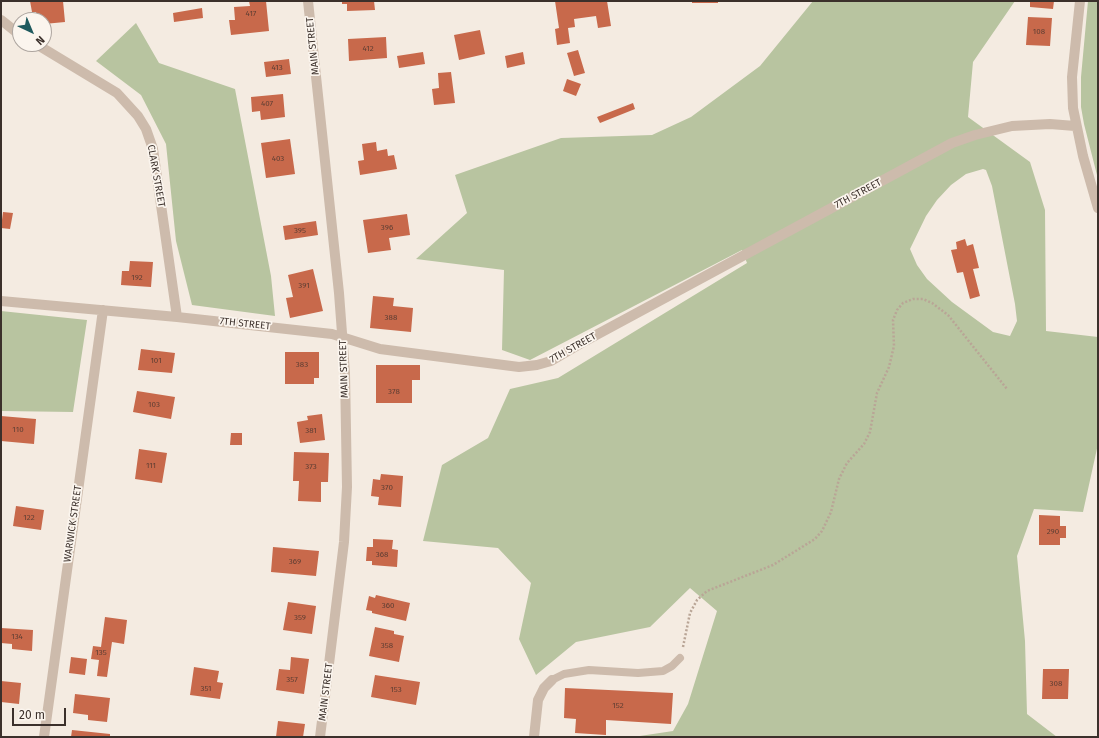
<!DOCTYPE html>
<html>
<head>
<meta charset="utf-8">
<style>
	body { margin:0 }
	#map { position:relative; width:1099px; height:738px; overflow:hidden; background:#f4ebe1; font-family:"Fira Sans",sans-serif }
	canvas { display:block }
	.frame { position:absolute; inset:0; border:2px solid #3b302b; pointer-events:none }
	.north { position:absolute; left:12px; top:12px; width:40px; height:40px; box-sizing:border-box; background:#fbf5ee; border:1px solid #aea6a0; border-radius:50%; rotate:136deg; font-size:11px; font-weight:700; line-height:16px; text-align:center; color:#3b302b }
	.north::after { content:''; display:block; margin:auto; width:14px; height:18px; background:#1f5a5e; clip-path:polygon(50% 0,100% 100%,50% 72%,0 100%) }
	.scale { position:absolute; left:12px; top:708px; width:54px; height:18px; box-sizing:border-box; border:2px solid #3b302b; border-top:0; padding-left:5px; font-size:12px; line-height:14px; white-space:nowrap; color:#3b302b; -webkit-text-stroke:3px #fbf5ee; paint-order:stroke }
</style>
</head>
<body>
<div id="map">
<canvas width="1099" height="738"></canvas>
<div class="frame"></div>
<div class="north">N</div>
<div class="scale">20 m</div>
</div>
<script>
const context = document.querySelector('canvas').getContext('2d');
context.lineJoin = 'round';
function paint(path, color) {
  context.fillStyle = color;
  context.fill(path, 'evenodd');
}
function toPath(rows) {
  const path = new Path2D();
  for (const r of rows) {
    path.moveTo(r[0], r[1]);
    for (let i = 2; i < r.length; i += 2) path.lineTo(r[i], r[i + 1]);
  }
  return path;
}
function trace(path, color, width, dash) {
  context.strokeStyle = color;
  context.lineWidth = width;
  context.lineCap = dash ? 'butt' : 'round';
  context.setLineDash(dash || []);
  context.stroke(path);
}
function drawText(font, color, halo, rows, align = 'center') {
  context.font = font + ' "Fira Sans",sans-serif';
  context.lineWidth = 3.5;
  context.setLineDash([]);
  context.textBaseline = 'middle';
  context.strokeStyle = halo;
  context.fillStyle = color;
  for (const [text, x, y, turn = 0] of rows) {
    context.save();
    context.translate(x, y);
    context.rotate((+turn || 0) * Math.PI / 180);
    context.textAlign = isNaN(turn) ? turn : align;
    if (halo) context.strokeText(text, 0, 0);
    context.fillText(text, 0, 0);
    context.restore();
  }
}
paint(toPath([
	[813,1,1015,1,973,62,968,117,1030,162,1045,210,1046,331,1098,337,1098,444,1083,512,1034,509,1017,556,1025,641,1027,714,1057,737,633,737,673,731,688,704,717,611,690,588,650,627,576,642,536,675,519,639,531,583,498,548,423,541,442,465,488,438,510,389,558,378,747,263,742,250,530,360,502,350,504,270,416,259,467,213,455,175,561,138,652,135,691,117,760,66],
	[983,169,986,170,992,186,1015,304,1017,321,1010,336,993,332,952,302,927,279,917,265,910,249,926,216,937,200,951,185,966,174],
	[1088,1,1098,1,1098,179,1084,124,1081,107,1081,77],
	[136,23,159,63,235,89,271,276,275,316,192,305,176,241,166,144,141,95,96,61],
	[1,311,87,320,73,412,1,411]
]), '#b8c4a0');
paint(toPath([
	[30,1,63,1,65,22,44,24,44,20,37,20,36,12,32,12],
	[249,1,266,1,269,31,231,35,229,20,235,20,234,7,250,6],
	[342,1,374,1,375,10,347,11,347,4,342,4],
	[555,1,607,1,611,26,598,28,596,16,574,19,575,27,568,28,570,43,557,45,555,29,559,28],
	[692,1,718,1,718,3,692,3],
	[1030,1,1054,1,1053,9,1030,7],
	[202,8,203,18,174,22,173,13],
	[1028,17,1052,18,1050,46,1026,45],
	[480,30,485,54,459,60,454,35],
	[386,37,387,58,349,61,348,39],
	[578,50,585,73,574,76,567,53],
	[423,52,425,64,399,68,397,56],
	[523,52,525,64,507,68,505,56],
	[289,59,291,74,266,77,264,62],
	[451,72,455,103,434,105,432,89,439,88,438,73],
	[567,79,581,84,576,96,563,91],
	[283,94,285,117,261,120,260,111,252,112,251,97],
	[633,103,635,109,600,123,597,117],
	[290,139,295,174,266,178,261,143],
	[376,142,377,151,387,149,388,156,394,155,397,169,360,175,358,161,364,160,362,144],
	[3,212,13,213,10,229,1,228],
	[407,214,410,235,389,238,391,250,368,253,363,220],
	[316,221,318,235,285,240,283,226],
	[965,239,967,246,973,244,979,268,973,269,980,296,970,299,963,272,957,273,951,250,957,249,956,242],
	[130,261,153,262,151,287,121,285,122,271,129,271],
	[313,269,323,311,290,318,286,298,293,297,288,275],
	[373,296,394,298,393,306,413,308,411,332,370,328],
	[141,349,175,353,172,373,138,370],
	[285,352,319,352,319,378,314,378,314,384,285,384],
	[376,365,420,365,420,380,412,380,412,403,376,403],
	[137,391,175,397,171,419,133,412],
	[322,414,325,440,300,443,297,422,308,420,307,416],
	[1,416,36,419,34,444,1,441],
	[231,433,242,433,242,445,230,445],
	[139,449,167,453,162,483,135,479],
	[294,452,329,453,328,482,321,482,321,502,298,501,299,481,293,481],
	[381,474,403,476,401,507,378,505,379,497,371,496,373,479,380,480],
	[16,506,44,510,41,530,13,526],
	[1039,515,1060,516,1060,526,1066,526,1066,538,1060,538,1060,545,1039,545],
	[373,539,393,540,392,549,398,550,397,567,372,565,372,561,366,561,367,547,373,547],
	[273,547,319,551,316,576,271,572],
	[376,595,410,603,406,621,372,613,372,611,366,610,369,596,375,598],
	[288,602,316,606,312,634,283,630],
	[105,617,127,620,124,644,112,642,107,677,97,676,99,660,91,659,93,646,101,647],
	[375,627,394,631,394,634,404,636,399,662,369,656],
	[1,628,33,630,32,651,12,649,12,644,1,643],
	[71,657,87,659,85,675,69,673],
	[291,657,309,659,304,694,276,690,279,669,290,670],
	[194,667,219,671,217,682,223,683,220,699,190,695],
	[1043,669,1069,669,1068,699,1042,699],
	[375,675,420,682,416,705,371,697],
	[1,681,21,683,19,704,1,702],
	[565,688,673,693,671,724,606,720,606,735,575,733,576,719,564,718],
	[75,694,110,698,107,722,88,720,88,715,73,713],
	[278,721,305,724,303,737,276,737],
	[72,730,110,734,110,737,71,737]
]), '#c8694b');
trace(toPath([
	[683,647,690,613,697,600,707,591,773,565,815,539,822,531,831,512,839,479,847,463,864,444,870,432,877,393,889,367,894,346,893,320,897,310,903,303,913,299,923,299,932,303,948,315,1007,389]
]), '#b9a596', 2.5, [2, 2]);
trace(toPath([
	[552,680,564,674,589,670,638,673,663,671,672,666,680,658]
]), '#cdbbac', 8);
trace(toPath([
	[308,1,339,293,345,373,347,487,344,542,320,737],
	[1080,1,1072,77,1073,108,1083,156,1098,208],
	[1,20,20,35],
	[36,44,117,93,138,116,146,129,153,149,177,317],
	[1,301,177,317,332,334,380,349,519,367,537,365,551,361,585,341,952,143,975,135,1012,126,1050,124,1075,126],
	[44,737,103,310],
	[534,737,538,700,544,688,552,680]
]), '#cdbbac', 10);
drawText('8px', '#5e3e33', null, [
	["417",251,14],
	["108",1039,32],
	["412",368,49],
	["413",277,68],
	["407",267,104],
	["403",278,159],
	["396",387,228],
	["395",300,231],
	["192",137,278],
	["391",304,286],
	["388",391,318],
	["101",156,361],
	["383",302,365],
	["378",394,392],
	["103",154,405],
	["110",18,430],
	["381",311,431],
	["111",151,466],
	["373",311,467],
	["370",387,488],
	["122",29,518],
	["290",1053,532],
	["368",382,555],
	["369",295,562],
	["360",388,606],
	["359",300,618],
	["134",17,637],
	["358",387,646],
	["135",101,653],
	["357",292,680],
	["308",1056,684],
	["351",206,689],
	["153",396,690],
	["152",618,706]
]);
drawText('10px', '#3b302b', '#fbf5ee', [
	["MAIN STREET",313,46,-96],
	["CLARK STREET",156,176,80],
	["7TH STREET",858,194,-28],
	["7TH STREET",245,324,6],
	["7TH STREET",573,348,-29],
	["MAIN STREET",344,369,-92],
	["WARWICK STREET",73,524,-82],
	["MAIN STREET",326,692,-83]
]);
</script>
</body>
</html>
